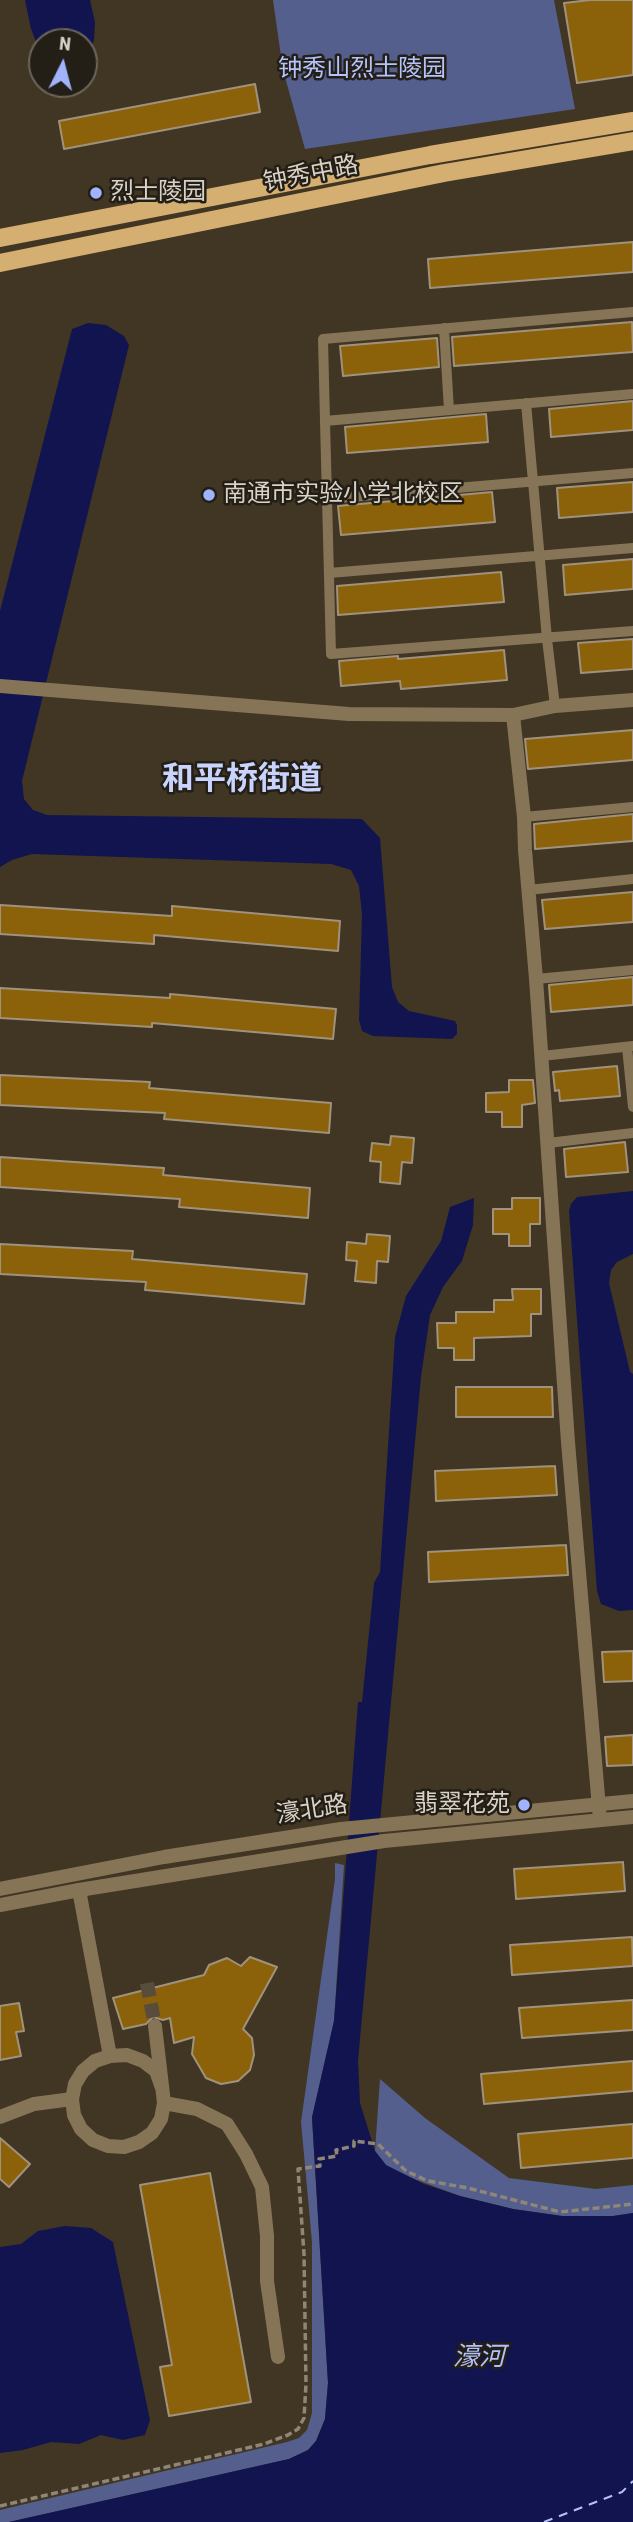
<!DOCTYPE html>
<html>
<head>
<meta charset="utf-8">
<style>
	body { margin:0 }
	#map { position:relative; width:633px; height:2522px; overflow:hidden; background:#413623; font-family:"Roboto Condensed",sans-serif }
	canvas { display:block }
	.north { position:absolute; left:28px; top:28px; width:70px; height:70px; box-sizing:border-box; background:#231e16; border:2px solid #6c665c; border-radius:50%; rotate:6deg; font-size:19px; font-weight:700; line-height:28px; text-align:center; color:#d9d2c6 }
	.north::after { content:''; display:block; margin:auto; width:24px; height:32px; background:#a1b3fd; clip-path:polygon(50% 0,100% 100%,50% 72%,0 100%) }
</style>
</head>
<body>
<div id="map">
<canvas width="633" height="2522"></canvas>
<div class="north">N</div>
</div>
<script>
const context = document.querySelector('canvas').getContext('2d');
context.lineJoin = 'round';
function paint(path, color) {
  context.fillStyle = color;
  context.fill(path, 'evenodd');
}
function toPath(rows) {
  const path = new Path2D();
  for (const r of rows) {
    path.moveTo(r[0], r[1]);
    for (let i = 2; i < r.length; i += 2) path.lineTo(r[i], r[i + 1]);
  }
  return path;
}
function trace(path, color, width, dash) {
  context.strokeStyle = color;
  context.lineWidth = width;
  context.lineCap = dash ? 'butt' : 'round';
  context.setLineDash(dash || []);
  context.stroke(path);
}
function drawText(font, color, halo, rows, align = 'center') {
  context.font = font + ' "Roboto Condensed","Noto Sans SC",sans-serif';
  context.lineWidth = 5;
  context.setLineDash([]);
  context.textBaseline = 'middle';
  context.strokeStyle = halo;
  context.fillStyle = color;
  for (const [text, x, y, turn = 0] of rows) {
    context.save();
    context.translate(x, y);
    context.rotate((+turn || 0) * Math.PI / 180);
    context.textAlign = isNaN(turn) ? turn : align;
    if (halo) context.strokeText(text, 0, 0);
    context.fillText(text, 0, 0);
    context.restore();
  }
}
paint(toPath([
	[273,0,554,0,575,109,305,149,283,70],
	[335,1863,344,1865,334,2021,312,2118,328,2383,325,2419,316,2441,308,2450,289,2459,9,2522,0,2522,0,2510,287,2442,299,2438,307,2430,312,2413,312,2242,301,2122,335,1879],
	[380,2079,425,2118,509,2178,596,2189,633,2185,633,2213,613,2216,562,2216,513,2209,460,2196,398,2173,386,2165,375,2151]
]), '#545f8e');
paint(toPath([
	[25,0,90,0,95,22,94,41,84,54,84,42,42,42,41,55,31,29],
	[88,323,106,325,124,336,129,345,22,781,24,799,33,810,47,815,362,819,380,838,392,987,398,1002,409,1011,455,1021,457,1025,457,1034,452,1039,373,1036,362,1031,359,1020,362,914,359,886,351,870,331,864,32,854,12,860,0,867,0,611,72,329],
	[633,1191,633,1254,617,1262,611,1270,609,1283,630,1372,633,1374,633,1610,619,1611,601,1604,597,1591,569,1211,571,1204,577,1197],
	[474,1198,473,1225,462,1261,443,1287,430,1315,421,1377,362,2017,358,2061,360,2103,375,2151,386,2165,424,2184,460,2196,513,2209,562,2216,613,2216,633,2213,633,2522,9,2522,289,2459,308,2450,316,2441,325,2419,328,2383,312,2117,334,2021,358,1702,362,1702,374,1583,380,1572,395,1337,406,1296,441,1241,450,1207],
	[65,2226,91,2228,113,2242,150,2420,145,2435,123,2440,101,2435,79,2444,51,2442,23,2450,0,2453,0,2247,21,2244,38,2231]
]), '#12144f');
trace(toPath([
	[544,2522,622,2492,633,2481]
]), '#b3c1fa', 2, [9, 7]);
const building = toPath([
	[590,0,633,0,633,75,577,83,564,3,590,0],
	[255,84,260,112,64,149,59,121,255,84],
	[633,242,633,272,430,288,428,259,633,242],
	[632,322,633,352,454,366,452,337,632,322],
	[437,338,439,367,343,376,340,346,437,338],
	[633,401,633,430,551,437,549,409,633,401],
	[486,414,488,442,347,453,345,427,486,414],
	[633,482,633,512,559,518,557,488,633,482],
	[492,492,495,522,341,535,338,506,492,492],
	[633,559,633,589,565,595,563,565,633,559],
	[501,572,504,602,338,615,337,586,501,572],
	[633,639,633,669,581,673,578,643,633,639],
	[504,650,507,680,401,689,400,681,341,686,339,661,398,656,398,659,504,650],
	[633,730,633,760,528,769,525,739,633,730],
	[633,814,633,841,535,849,534,824,633,814],
	[633,892,633,922,545,929,542,900,633,892],
	[0,905,172,916,172,906,340,921,338,951,154,935,154,944,0,934,0,905],
	[633,977,633,1005,551,1012,549,985,633,977],
	[0,988,170,998,170,994,336,1009,333,1039,152,1023,152,1027,0,1018,0,988],
	[617,1066,620,1096,560,1101,559,1090,555,1091,553,1072,617,1066],
	[0,1075,150,1082,149,1088,331,1103,329,1133,164,1119,165,1113,0,1105,0,1075],
	[509,1080,533,1080,535,1103,522,1105,522,1127,502,1127,502,1112,486,1112,486,1093,509,1092,509,1080],
	[391,1136,414,1138,412,1163,402,1162,400,1184,380,1182,381,1162,370,1161,372,1143,390,1145,391,1136],
	[625,1142,628,1172,566,1177,564,1149,625,1142],
	[0,1157,164,1168,163,1175,310,1188,308,1218,179,1207,180,1199,0,1187,0,1157],
	[512,1198,540,1198,540,1224,530,1224,530,1246,509,1246,509,1234,493,1234,493,1209,512,1209,512,1198],
	[367,1234,390,1236,388,1262,377,1261,376,1283,355,1281,357,1261,346,1260,347,1242,366,1244,367,1234],
	[0,1244,133,1251,132,1259,307,1274,304,1304,145,1290,146,1282,0,1274,0,1244],
	[512,1289,541,1289,541,1314,531,1314,531,1336,474,1338,474,1360,454,1360,454,1348,438,1348,437,1323,456,1323,456,1312,494,1312,494,1300,513,1300,512,1289],
	[456,1387,552,1387,553,1417,456,1417,456,1387],
	[555,1466,557,1495,436,1501,435,1471,555,1466],
	[566,1545,568,1575,429,1582,428,1552,566,1545],
	[633,1651,633,1681,604,1682,602,1652,633,1651],
	[633,1735,633,1765,607,1766,605,1737,633,1735],
	[623,1862,625,1891,516,1899,514,1869,623,1862],
	[632,1937,633,1966,512,1975,510,1945,632,1937],
	[250,1957,277,1967,243,2029,252,2038,254,2055,250,2070,238,2081,221,2084,206,2078,192,2054,194,2037,174,2043,170,2018,163,2020,153,2017,146,2024,123,2029,113,1998,204,1975,209,1965,227,1958,241,1966,250,1957],
	[633,2000,633,2030,522,2038,519,2008,633,2000],
	[19,2003,24,2031,16,2032,21,2056,0,2060,0,2006,19,2003],
	[633,2061,633,2091,484,2104,481,2074,633,2061],
	[633,2124,633,2158,521,2168,518,2134,633,2124],
	[0,2138,30,2164,9,2187,0,2179,0,2138],
	[210,2173,251,2402,169,2416,160,2367,172,2365,140,2185,210,2173]
]);
paint(building, '#8b6109');
trace(building, '#a0927c', 2);
trace(toPath([
	[147,1983,155,2026]
]), '#584d3b', 14, [14, 7]);
trace(toPath([
	[0,2506,264,2444,288,2435,298,2429,304,2418,306,2384,304,2254,298,2169,320,2166,319,2159,337,2156,336,2150,354,2146,354,2141,378,2144,406,2171,428,2181,468,2188,560,2212,633,2204]
]), '#8f8677', 3.5, [7, 3.5]);
trace(toPath([
	[444,328,449,410],
	[633,394,325,421,331,654,633,631],
	[526,403,547,639,555,706],
	[325,421,323,339,633,312],
	[327,499,633,473],
	[329,573,633,548],
	[524,817,633,807],
	[528,890,633,879],
	[536,979,633,970],
	[627,1047,633,1107],
	[542,1056,633,1046],
	[548,1143,633,1133]
]), '#867457', 10);
trace(toPath([
	[0,686,349,714,513,715,555,706,633,700],
	[513,715,524,817,525,850,536,979,568,1442,600,1820],
	[79,1890,110,2056],
	[155,2026,164,2103,161,2119,152,2133,139,2142,124,2147,108,2146,93,2140,81,2129,74,2115,72,2099,75,2084,83,2071,95,2061,110,2056,127,2055,143,2061,156,2071,162,2088],
	[164,2103,197,2109,227,2124,246,2154,262,2187,267,2236,267,2281,278,2357],
	[0,2117,34,2104,72,2099]
]), '#867457', 14);
trace(toPath([
	[0,1889,164,1857,341,1829,633,1801],
	[0,1905,79,1890,384,1841,633,1817]
]), '#867457', 14);
trace(toPath([
	[0,238,430,155,633,121],
	[0,263,444,173,633,141]
]), '#d5ae71', 18);
for (const [x, y, r, color] of [
	[96,193,7,"#a1b3fd"],
	[209,495,7,"#a1b3fd"],
	[524,1805,7,"#a1b3fd"]
]) {
  const dot = new Path2D();
  dot.arc(x, y, r, 0, 2 * Math.PI);
  context.fillStyle = color;
  context.fill(dot);
  trace(dot, '#231e16', 2.5);
}
drawText('24px', '#b4c3fc', '#231e16', [
	["钟秀山烈士陵园",362,70]
]);
drawText('24px', '#d9d2c6', '#231e16', [
	["钟秀中路",311,175,-11],
	["濠北路",312,1811,-9]
]);
drawText('24px', '#d9d2c6', '#231e16', [
	["烈士陵园",110,193],
	["南通市实验小学北校区",223,495],
	["翡翠花苑",510,1805,"right"]
], 'left');
drawText('italic 26px', '#b3c1fa', '#231e16', [
	["濠河",479,2358]
]);
drawText('bold 32px', '#c9d4fe', '#231e16', [
	["和平桥街道",242,781]
]);
</script>
</body>
</html>
